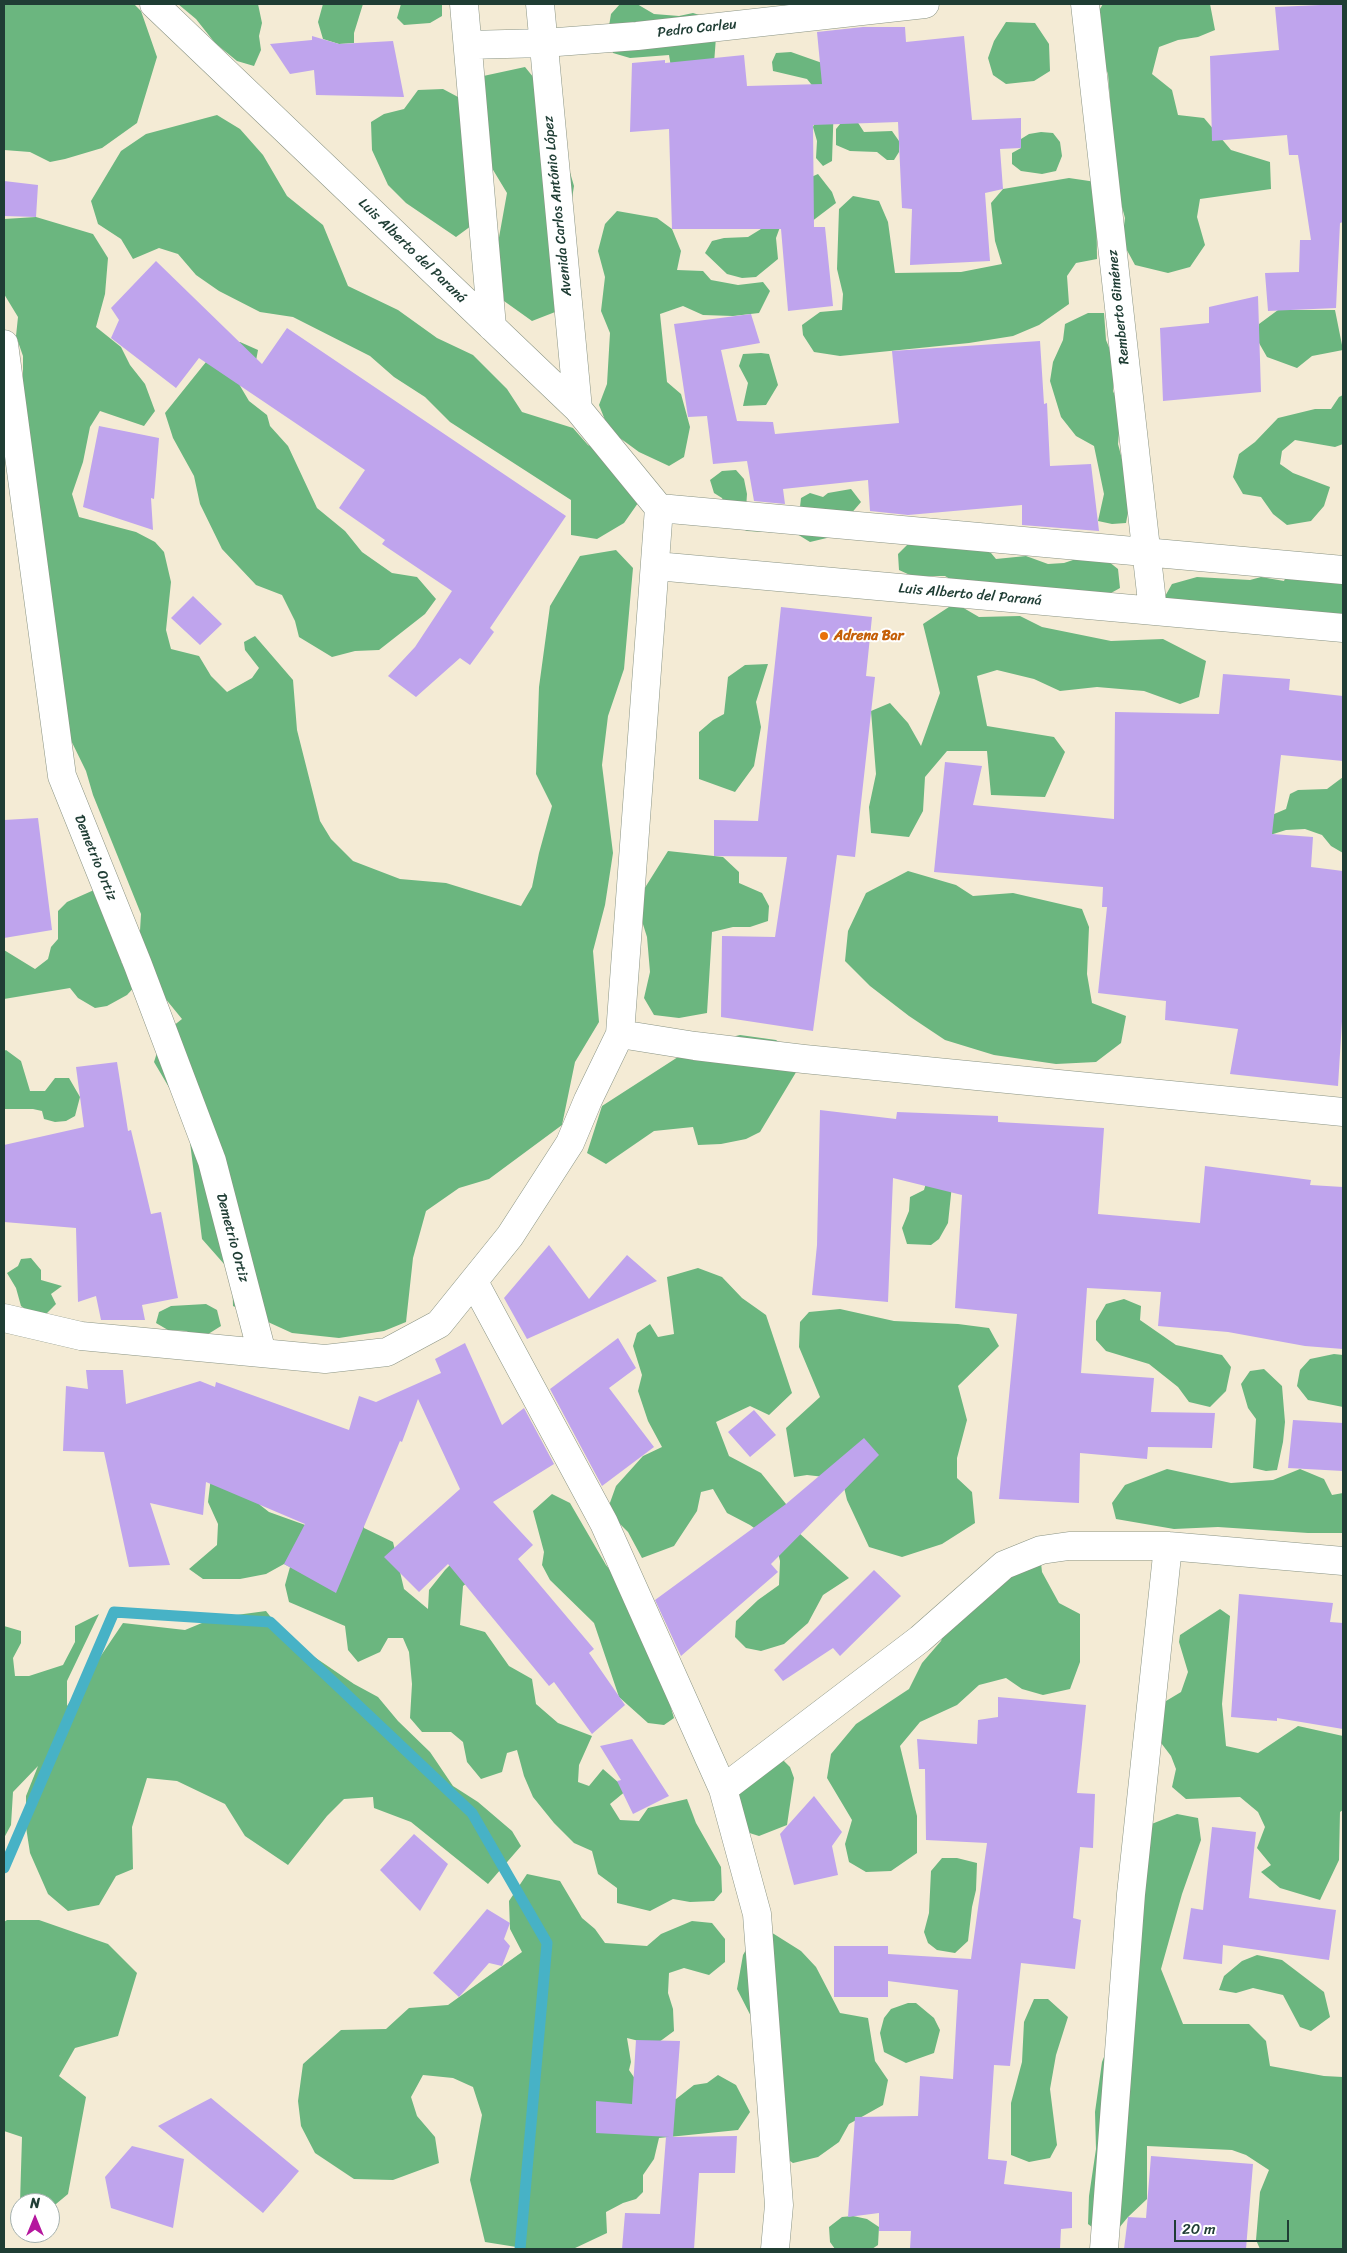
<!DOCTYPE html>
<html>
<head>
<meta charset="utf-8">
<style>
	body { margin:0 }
	#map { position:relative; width:1347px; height:2253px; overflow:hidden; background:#f4ebd5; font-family:Sriracha,sans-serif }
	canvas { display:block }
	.frame { position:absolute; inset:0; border:5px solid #1f3d34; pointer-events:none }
	.north { position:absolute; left:10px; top:2193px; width:50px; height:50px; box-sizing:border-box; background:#fff; border:1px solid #a5b1ae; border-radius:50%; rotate:0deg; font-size:14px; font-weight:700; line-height:20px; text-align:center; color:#1f3d34 }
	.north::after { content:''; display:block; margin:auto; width:18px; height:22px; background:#b5179e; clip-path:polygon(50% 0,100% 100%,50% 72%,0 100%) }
	.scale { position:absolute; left:1174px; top:2220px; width:115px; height:22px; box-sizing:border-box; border:2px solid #1f3d34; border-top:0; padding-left:6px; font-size:15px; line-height:18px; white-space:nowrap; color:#1f3d34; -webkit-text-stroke:4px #fff; paint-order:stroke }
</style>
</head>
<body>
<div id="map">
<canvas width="1347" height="2253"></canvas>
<div class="frame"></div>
<div class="north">N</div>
<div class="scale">20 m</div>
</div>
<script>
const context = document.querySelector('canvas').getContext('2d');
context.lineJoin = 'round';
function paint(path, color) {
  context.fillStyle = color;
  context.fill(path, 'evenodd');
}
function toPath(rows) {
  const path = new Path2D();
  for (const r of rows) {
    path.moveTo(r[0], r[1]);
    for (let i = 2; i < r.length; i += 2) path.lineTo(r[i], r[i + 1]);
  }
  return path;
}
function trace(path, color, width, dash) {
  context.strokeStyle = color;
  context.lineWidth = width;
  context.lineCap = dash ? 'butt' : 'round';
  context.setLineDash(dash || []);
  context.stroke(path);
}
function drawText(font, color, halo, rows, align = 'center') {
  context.font = font + ' Sriracha,sans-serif';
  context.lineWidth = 4;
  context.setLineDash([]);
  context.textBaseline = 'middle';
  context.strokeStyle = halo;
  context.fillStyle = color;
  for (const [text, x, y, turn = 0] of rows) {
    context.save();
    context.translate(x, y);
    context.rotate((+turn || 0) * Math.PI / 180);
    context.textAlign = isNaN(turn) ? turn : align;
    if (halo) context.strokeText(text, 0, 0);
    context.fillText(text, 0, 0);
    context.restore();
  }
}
paint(toPath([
	[4,4,134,4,141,11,157,57,137,123,102,148,65,159,50,162,30,152,4,150],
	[178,4,258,4,262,23,259,36,261,50,254,66,237,61,215,43,196,19],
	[323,4,363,4,354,33,354,43,339,44,323,39,318,22],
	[401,4,442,4,442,16,430,23,404,25,397,18],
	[620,4,637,4,654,14,679,16,693,13,709,18,716,37,713,77,671,67,669,55,630,58,613,53,607,38,611,14],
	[1103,4,1210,4,1215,30,1198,37,1178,40,1159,47,1152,74,1172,90,1178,115,1204,118,1231,150,1270,162,1271,189,1200,199,1197,217,1205,245,1190,267,1168,273,1135,265,1122,241,1125,218,1117,189,1108,74,1090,25],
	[1006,22,1035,23,1049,44,1050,71,1034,81,1006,84,993,75,988,58,994,41],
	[791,52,825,64,834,101,832,161,823,166,816,158,817,141,813,127,818,116,815,89,807,79,773,71,772,62,776,53],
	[525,67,547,94,574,186,562,260,568,307,532,321,504,301,498,243,507,193,478,145,474,78],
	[443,89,458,97,465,124,471,226,456,237,406,203,388,185,372,150,371,122,384,114,404,109,418,90],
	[217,115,240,129,263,155,287,196,323,225,348,286,398,310,437,338,473,355,507,389,522,412,573,428,588,445,622,463,638,503,624,523,597,539,571,535,571,500,450,422,425,397,394,377,370,356,293,317,260,312,219,291,196,275,178,254,159,248,133,259,121,239,98,224,91,201,121,151,146,134],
	[853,115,864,132,892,131,899,141,899,152,894,160,887,160,877,152,850,151,836,145,836,129,845,118],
	[1041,132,1053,133,1060,142,1062,156,1056,171,1042,174,1021,171,1012,164,1012,153,1021,148,1021,139,1029,134],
	[818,174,832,192,836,203,811,222,780,227,776,238,778,259,756,277,742,278,727,274,705,253,712,241,724,238,748,237,761,229,809,178],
	[1069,178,1096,182,1097,259,1076,263,1067,276,1069,304,1039,325,1013,336,969,343,840,356,814,352,803,335,802,325,820,312,842,310,843,294,837,269,839,209,853,196,879,201,888,222,895,273,961,272,1002,264,995,241,991,203,1003,189],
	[617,211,657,218,672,229,681,251,677,270,703,271,711,280,738,285,763,282,770,291,759,313,733,316,703,315,683,306,660,314,667,382,681,394,690,427,684,457,669,466,639,452,609,430,599,405,607,384,610,333,601,311,605,277,598,251,605,224],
	[36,217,93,234,108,258,105,294,96,327,121,347,130,365,145,384,155,411,144,426,100,411,90,427,83,462,72,494,79,517,136,532,155,542,164,552,171,582,166,630,171,649,199,656,211,676,227,692,252,678,259,668,245,650,244,642,255,636,293,680,297,730,320,821,331,839,353,861,400,879,446,883,521,906,532,887,539,853,552,806,536,774,539,687,550,606,580,556,616,550,633,568,624,669,608,716,602,765,613,853,605,905,593,951,599,1022,575,1062,562,1125,489,1179,459,1188,426,1211,413,1258,406,1322,384,1331,339,1338,292,1333,233,1306,232,1273,202,1239,187,1118,154,1062,163,1034,182,1019,138,965,141,914,93,795,86,771,61,720,5,385,23,378,23,356,16,336,18,317,4,294,4,219],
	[1278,310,1335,310,1343,350,1312,356,1297,368,1267,357,1259,343,1259,324],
	[1088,313,1104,313,1106,340,1115,362,1113,391,1121,410,1118,444,1123,463,1129,507,1126,523,1112,524,1098,521,1104,494,1094,446,1076,436,1061,417,1050,381,1053,362,1063,340,1065,324],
	[240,342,258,350,255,366,236,379,249,401,267,415,270,426,288,446,317,508,345,531,362,552,392,573,417,577,436,599,425,614,379,650,355,651,332,657,299,637,295,621,282,595,256,585,222,549,200,504,194,476,173,438,165,413,210,357,229,344],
	[761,353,769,354,778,385,766,405,743,406,748,383,739,366,743,354],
	[1343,395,1343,444,1335,447,1295,440,1282,451,1280,464,1293,473,1330,487,1324,506,1311,521,1287,525,1273,514,1261,497,1243,494,1233,477,1239,454,1255,442,1278,418,1315,409,1331,409,1339,397],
	[736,470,744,479,747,494,746,509,787,533,747,531,733,524,722,498,714,493,710,480,722,471],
	[851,489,861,502,831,537,810,542,797,534,801,498,810,493,823,497,828,493],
	[911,541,951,549,982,549,991,553,996,559,1026,556,1048,564,1064,563,1085,556,1104,558,1118,569,1120,588,1102,598,1050,593,1035,586,1006,588,958,584,945,576,912,576,899,570,898,554],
	[1343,564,1343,620,1241,631,1164,598,1172,584,1197,577,1250,580,1261,577,1284,581,1291,565],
	[955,603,979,617,1020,616,1042,627,1111,641,1163,639,1206,661,1199,697,1180,704,1144,691,1097,687,1060,691,1034,679,997,670,977,676,987,726,1054,737,1065,752,1045,797,991,795,987,751,947,751,925,777,923,811,909,837,871,833,869,807,876,774,871,711,890,703,908,723,921,746,940,693,923,624],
	[768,664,756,702,761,727,754,766,735,792,699,779,699,732,713,720,724,714,728,677,745,665],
	[1343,777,1343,853,1331,846,1322,835,1305,829,1286,830,1270,835,1260,820,1286,809,1290,794,1298,790,1327,789],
	[668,851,723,857,739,872,739,883,762,893,769,906,768,921,750,927,733,927,712,932,707,1013,679,1018,654,1015,644,998,650,972,647,937,636,902],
	[908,871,956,885,973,896,1013,893,1082,909,1089,927,1087,974,1092,1003,1126,1016,1121,1043,1096,1062,1056,1064,994,1055,945,1040,909,1016,870,986,845,961,848,931,866,893],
	[94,890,122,952,121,962,138,983,127,995,107,1006,95,1008,78,998,70,988,4,999,4,950,35,969,48,959,51,947,58,939,58,911,67,902],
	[740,1035,776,1040,804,1059,760,1132,746,1139,721,1144,698,1145,693,1127,654,1131,606,1164,587,1153,602,1106,695,1046],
	[6,1050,21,1061,30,1091,45,1091,55,1078,69,1078,80,1097,75,1116,66,1121,55,1122,44,1119,42,1111,33,1109,4,1109,4,1051],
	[927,1180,952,1185,948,1223,939,1239,931,1245,907,1244,902,1228,909,1211,910,1197,924,1190],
	[31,1258,41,1270,41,1280,62,1286,51,1294,56,1304,47,1313,32,1314,21,1306,16,1288,7,1273,18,1266,21,1259],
	[698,1268,722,1277,742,1298,766,1315,792,1393,769,1415,750,1406,716,1422,729,1456,761,1473,786,1504,798,1532,849,1578,823,1595,808,1623,784,1644,761,1651,746,1648,735,1637,736,1621,758,1600,779,1585,780,1561,776,1544,750,1525,727,1513,713,1489,701,1492,697,1511,674,1546,642,1558,628,1532,607,1511,616,1486,643,1456,662,1447,648,1421,638,1391,642,1375,633,1346,637,1333,650,1324,658,1337,674,1334,667,1277],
	[1124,1299,1141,1306,1140,1320,1176,1345,1222,1355,1231,1367,1226,1391,1210,1407,1189,1402,1178,1387,1149,1364,1106,1351,1096,1340,1096,1321,1106,1304],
	[206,1304,217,1310,221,1326,205,1336,196,1336,186,1331,168,1330,156,1323,159,1312,171,1306],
	[840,1309,894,1321,958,1324,989,1328,999,1346,958,1386,967,1420,957,1458,957,1478,972,1492,975,1523,942,1544,902,1557,869,1547,847,1500,842,1479,807,1475,794,1477,786,1428,820,1397,799,1347,800,1322,809,1312],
	[1334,1354,1343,1355,1343,1407,1308,1400,1297,1386,1300,1370,1310,1359],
	[1264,1369,1282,1386,1285,1422,1283,1442,1277,1470,1266,1471,1253,1468,1256,1419,1248,1408,1241,1384,1250,1371],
	[1167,1469,1231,1483,1273,1480,1300,1469,1324,1479,1332,1495,1343,1493,1343,1533,1308,1533,1218,1527,1174,1529,1116,1519,1112,1503,1125,1485],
	[211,1477,251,1491,260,1505,269,1512,308,1526,363,1520,364,1528,393,1542,404,1589,428,1609,429,1590,445,1570,470,1545,491,1565,463,1586,460,1625,485,1632,509,1666,532,1679,536,1704,558,1723,592,1736,579,1765,578,1782,589,1786,603,1769,627,1790,610,1804,620,1820,639,1821,648,1808,687,1799,696,1823,721,1867,722,1892,714,1901,690,1902,673,1899,650,1911,617,1903,617,1888,598,1874,592,1851,574,1843,554,1823,533,1797,524,1776,517,1750,507,1753,502,1772,481,1779,467,1762,463,1742,451,1732,422,1732,410,1718,412,1684,409,1652,403,1638,388,1638,380,1652,358,1662,348,1650,345,1626,289,1602,285,1585,290,1567,284,1564,266,1574,240,1579,203,1579,189,1569,217,1545,218,1524,208,1502],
	[552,1494,570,1503,606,1565,642,1609,674,1718,664,1725,648,1723,619,1697,594,1623,550,1580,542,1565,544,1552,533,1511],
	[1040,1554,1042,1572,1059,1603,1080,1614,1080,1662,1070,1689,1043,1695,1022,1689,1006,1678,979,1685,957,1705,920,1722,900,1746,917,1816,917,1853,891,1871,866,1872,849,1862,845,1844,852,1820,827,1778,831,1754,856,1724,909,1689,922,1663,941,1641,951,1618],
	[1220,1609,1230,1616,1222,1704,1226,1746,1258,1753,1298,1726,1343,1736,1343,1810,1340,1812,1339,1860,1320,1900,1280,1888,1261,1872,1271,1865,1257,1848,1265,1827,1258,1812,1240,1797,1186,1799,1172,1787,1176,1769,1171,1756,1152,1731,1161,1704,1181,1692,1188,1672,1179,1642,1180,1635],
	[266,1611,288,1639,354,1684,378,1697,398,1721,430,1752,453,1786,478,1802,512,1831,521,1846,488,1884,411,1822,374,1808,373,1797,344,1799,327,1816,288,1865,245,1836,225,1804,177,1781,147,1778,132,1827,133,1869,116,1876,99,1905,68,1911,48,1894,30,1853,26,1827,26,1796,38,1766,13,1792,11,1825,4,1838,4,1626,21,1631,21,1643,13,1658,15,1676,29,1676,63,1665,75,1642,75,1626,99,1614,67,1681,67,1706,123,1623,185,1630,214,1618],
	[777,1754,790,1767,794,1778,787,1825,759,1836,740,1830,732,1796],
	[1177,1814,1198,1818,1201,1840,1182,1894,1161,1969,1183,2024,1249,2024,1266,2041,1270,2066,1324,2076,1343,2077,1343,2249,1260,2249,1256,2240,1260,2192,1269,2170,1246,2155,1232,2150,1147,2146,1147,2199,1128,2217,1109,2240,1088,2224,1089,2196,1096,2149,1095,2112,1102,2062,1115,2029,1149,1825],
	[942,1858,957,1858,977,1863,976,1890,972,1907,968,1941,955,1953,937,1950,928,1943,924,1932,929,1913,931,1871],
	[527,1874,560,1881,582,1918,595,1929,605,1943,647,1946,661,1934,692,1921,712,1923,725,1939,725,1962,709,1975,684,1968,669,1973,668,1993,673,2009,674,2031,655,2045,627,2038,631,2062,629,2070,642,2089,676,2099,694,2085,707,2083,718,2075,736,2085,750,2112,738,2130,659,2138,654,2159,643,2175,643,2192,636,2199,623,2203,606,2212,607,2233,573,2249,529,2249,485,2242,470,2180,482,2115,473,2087,453,2078,423,2075,411,2097,417,2116,435,2137,439,2163,393,2180,354,2179,315,2153,301,2126,298,2101,303,2064,341,2030,386,2029,409,2008,448,2005,522,1952,510,1929,509,1901],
	[7,1920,39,1920,108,1944,137,1973,118,2036,75,2048,59,2076,86,2097,68,2194,50,2209,50,2203,20,2203,22,2137,4,2131,4,1922],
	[758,1929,766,1929,801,1951,816,1967,840,2013,868,2018,875,2061,888,2080,883,2105,849,2124,839,2142,818,2157,793,2163,776,2152,761,2036,737,1989,743,1955],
	[1257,1955,1282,1960,1324,1992,1330,2017,1311,2031,1300,2027,1283,1995,1253,1988,1236,1993,1219,1990,1224,1976,1242,1961],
	[1034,1999,1048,1999,1068,2017,1056,2055,1050,2089,1057,2145,1050,2158,1029,2162,1011,2155,1011,2103,1022,2062,1024,2022],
	[908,2003,916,2003,934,2018,940,2030,934,2053,906,2063,884,2052,880,2033,884,2018,891,2009],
	[853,2216,867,2219,879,2227,878,2245,872,2249,835,2249,830,2242,829,2227,842,2217]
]), '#6bb67f');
trace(toPath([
	[4,1868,114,1612,270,1622,472,1813,547,1943,520,2249]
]), '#47b2c6', 11);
paint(toPath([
	[1343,4,1343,222,1340,223,1336,308,1268,311,1265,273,1299,272,1300,240,1311,240,1298,155,1289,155,1287,135,1212,141,1210,56,1279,50,1275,7],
	[863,27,905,27,906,42,964,36,972,120,1021,118,1021,148,1000,149,1003,189,985,193,990,261,910,265,912,209,902,208,898,122,813,125,814,227,825,227,833,306,788,311,781,229,672,229,669,129,630,132,632,63,665,60,665,63,744,55,747,86,822,84,817,32],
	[312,36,339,44,393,41,404,97,316,95,314,70,290,74,270,44,312,40],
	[4,181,38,185,36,217,4,216],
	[156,261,262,364,287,328,566,516,490,628,494,632,470,665,460,658,416,697,388,676,415,647,452,591,382,544,385,540,339,508,365,470,199,358,176,388,111,338,119,320,111,308],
	[1258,296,1261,392,1163,401,1160,328,1209,323,1209,307],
	[751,314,760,343,721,350,737,421,773,422,775,434,899,423,892,351,1040,341,1044,404,1047,403,1050,466,1091,464,1099,531,1022,525,1022,505,908,515,870,511,868,480,783,489,785,504,754,501,747,461,713,464,707,416,688,417,674,324],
	[99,426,159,438,154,499,151,498,153,530,83,507],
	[193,596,222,624,200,645,171,618],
	[781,607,872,617,866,676,875,677,855,857,837,855,813,1031,721,1017,722,936,775,937,787,857,714,856,714,820,758,821],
	[1223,674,1290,679,1289,690,1343,696,1343,761,1281,755,1272,834,1313,837,1311,867,1343,871,1343,1005,1338,1086,1230,1074,1238,1029,1165,1020,1166,1001,1098,993,1107,907,1102,907,1103,887,934,872,945,762,982,766,973,805,1114,819,1115,712,1219,714],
	[38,818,52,930,4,938,4,820],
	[117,1062,128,1131,131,1130,151,1214,161,1212,178,1298,142,1305,145,1320,101,1320,96,1296,78,1302,76,1228,4,1222,4,1145,84,1127,76,1067],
	[820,1110,896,1119,897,1112,998,1116,998,1122,1104,1128,1098,1214,1200,1223,1205,1166,1311,1180,1310,1185,1343,1187,1343,1349,1305,1346,1228,1332,1158,1326,1161,1292,1087,1288,1081,1373,1154,1378,1151,1412,1215,1413,1212,1448,1148,1447,1147,1459,1080,1453,1079,1503,999,1499,1017,1314,955,1308,962,1195,893,1178,888,1302,812,1295,817,1245],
	[549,1245,589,1299,627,1255,657,1281,527,1339,504,1298],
	[618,1338,636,1368,609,1388,654,1447,602,1486,550,1389],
	[465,1343,502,1425,524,1408,554,1464,493,1502,533,1545,518,1559,594,1649,589,1653,625,1705,592,1734,554,1682,549,1686,448,1564,419,1592,384,1557,460,1489,418,1399,402,1442,400,1441,336,1593,284,1564,305,1524,206,1482,203,1515,150,1503,170,1565,129,1567,104,1452,63,1451,66,1386,88,1389,86,1370,123,1370,126,1404,200,1381,215,1387,216,1382,349,1430,359,1396,376,1402,441,1373,435,1359],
	[754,1410,776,1435,750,1457,728,1432],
	[1293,1420,1343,1423,1343,1471,1288,1468],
	[864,1438,879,1455,771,1564,778,1572,681,1656,655,1600,786,1504],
	[874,1570,901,1596,840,1656,833,1648,783,1681,774,1670],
	[1239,1594,1333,1603,1330,1622,1343,1623,1343,1729,1277,1718,1277,1721,1231,1717],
	[998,1697,1086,1705,1077,1793,1095,1794,1093,1848,1080,1847,1073,1918,1081,1920,1075,1969,1021,1963,1010,2066,994,2065,988,2159,1007,2161,1004,2184,1072,2192,1072,2228,1061,2229,1060,2249,910,2249,911,2231,879,2231,879,2213,848,2217,855,2117,918,2116,920,2076,953,2079,958,1990,888,1981,888,1997,834,1997,834,1946,888,1946,888,1954,971,1959,987,1843,926,1840,925,1769,919,1769,917,1739,977,1744,978,1720,998,1717],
	[632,1739,669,1796,633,1814,617,1781,621,1780,600,1746],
	[814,1796,842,1832,832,1846,838,1875,794,1885,780,1834],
	[1212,1827,1256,1832,1249,1898,1336,1910,1329,1960,1223,1945,1222,1964,1183,1959,1191,1908,1203,1910],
	[414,1834,448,1864,420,1911,380,1870],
	[487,1909,510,1923,504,1939,510,1946,502,1966,489,1963,459,1997,433,1973],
	[636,2040,680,2041,673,2137,737,2136,735,2173,699,2173,694,2249,622,2249,625,2213,660,2214,666,2137,670,2137,596,2133,596,2101,632,2104],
	[211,2098,299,2171,263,2213,158,2126],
	[132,2146,184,2159,173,2228,111,2208,105,2177],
	[1151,2156,1253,2164,1246,2249,1124,2249,1128,2217,1146,2218]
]), '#bfa4ed');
const minor = toPath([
	[464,4,492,327],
	[540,4,578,409],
	[1085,4,1153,611],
	[468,45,544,43,637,36,925,4],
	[4,344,62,776,138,965,212,1161,262,1353],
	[659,508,1343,570],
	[656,566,1343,628],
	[620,1034,695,1046,804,1059,1343,1112],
	[474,1282,604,1523,723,1789,757,1914,779,2205,775,2249],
	[4,1318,81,1336,325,1359,387,1352,439,1324,510,1236,570,1143,588,1100,620,1034,659,508,578,409,154,4],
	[723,1789,920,1639,1004,1565,1041,1550,1069,1546,1168,1546,1343,1561],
	[1104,2249,1131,1894,1168,1546]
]);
trace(minor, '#8a9484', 29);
trace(minor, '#fff', 28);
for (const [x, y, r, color] of [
	[824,636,5,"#e8710a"]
]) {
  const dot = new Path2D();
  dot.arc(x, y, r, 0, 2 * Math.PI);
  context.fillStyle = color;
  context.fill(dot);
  trace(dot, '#fff', 2);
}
drawText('14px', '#1f3d34', '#fff', [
	["Pedro Carleu",697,29,-6],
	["Avenida Carlos António López",558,206,-96],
	["Luis Alberto del Paraná",412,251,44],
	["Remberto Giménez",1119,307,-96],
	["Luis Alberto del Paraná",970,595,5],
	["Demetrio Ortiz",95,858,68],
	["Demetrio Ortiz",232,1238,75]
]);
drawText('bold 14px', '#c56008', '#fff', [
	["Adrena Bar",834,636]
], 'left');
</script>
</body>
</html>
